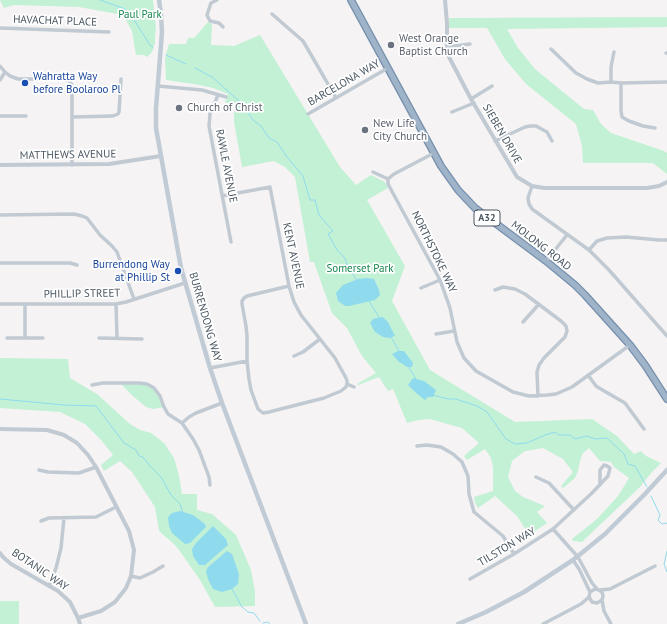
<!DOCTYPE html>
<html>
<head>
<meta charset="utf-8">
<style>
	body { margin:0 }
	canvas { display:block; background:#f5f3f3 }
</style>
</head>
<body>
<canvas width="667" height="624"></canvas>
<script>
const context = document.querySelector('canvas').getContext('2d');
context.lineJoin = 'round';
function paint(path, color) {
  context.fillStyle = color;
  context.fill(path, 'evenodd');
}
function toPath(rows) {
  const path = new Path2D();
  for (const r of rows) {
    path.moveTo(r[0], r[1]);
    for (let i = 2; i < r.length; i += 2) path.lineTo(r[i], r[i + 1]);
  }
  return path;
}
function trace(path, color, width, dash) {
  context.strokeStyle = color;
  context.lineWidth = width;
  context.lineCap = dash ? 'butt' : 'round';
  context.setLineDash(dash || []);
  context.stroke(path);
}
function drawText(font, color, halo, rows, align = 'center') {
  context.font = font + ' "PT Sans",sans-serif';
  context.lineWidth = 3.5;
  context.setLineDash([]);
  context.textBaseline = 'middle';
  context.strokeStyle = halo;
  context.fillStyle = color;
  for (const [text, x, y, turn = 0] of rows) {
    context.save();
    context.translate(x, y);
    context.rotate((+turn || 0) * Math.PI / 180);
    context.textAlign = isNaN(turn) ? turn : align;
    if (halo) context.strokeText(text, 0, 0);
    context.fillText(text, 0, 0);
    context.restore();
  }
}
paint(toPath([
	[0,0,153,0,156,28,155,35,155,43,152,52,147,57,144,55,136,55,132,31,123,15,79,7,14,5,4,8],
	[667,17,667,27,507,29,518,48,535,69,584,109,593,110,601,124,611,133,664,151,667,153,667,174,653,163,583,163,582,146,576,124,526,84,505,59,487,28,449,28,449,18],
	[208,22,212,24,211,45,234,46,260,35,340,167,356,185,371,175,385,182,388,188,367,200,405,266,392,301,430,370,515,422,592,419,617,436,634,454,641,451,646,456,661,463,651,473,641,486,582,542,573,541,572,539,597,519,618,496,629,478,614,467,611,462,600,461,589,448,583,453,580,461,578,471,575,478,563,488,561,486,573,472,563,459,543,448,525,451,512,461,508,477,515,491,523,497,545,506,537,512,547,523,529,535,517,516,495,496,478,508,475,503,474,497,493,491,493,467,491,458,485,449,467,460,464,456,479,443,462,428,451,425,430,419,418,420,407,423,393,389,388,391,379,377,358,385,357,384,376,373,362,356,347,328,332,313,314,262,310,262,295,177,285,167,274,161,242,167,234,122,234,113,238,109,225,102,228,94,213,88,194,84,166,80,165,58,169,44,186,44,188,38,194,38],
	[0,358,68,359,70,378,97,394,130,424,140,430,151,433,164,443,174,458,179,476,182,494,197,494,197,510,212,514,236,535,251,570,255,592,255,606,215,607,200,580,179,550,175,545,159,531,155,507,132,472,120,461,104,471,101,465,113,455,102,441,85,424,60,412,0,408],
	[120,383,139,383,154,388,164,407,153,409,146,407,134,397],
	[0,601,19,601,19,624,0,624]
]), '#c3f1d5');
paint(toPath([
	[367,278,374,279,379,290,380,295,375,300,349,306,345,306,338,301,336,293,343,285,358,279],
	[383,317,388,322,395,336,389,338,383,337,375,332,370,323,373,319],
	[398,351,404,351,413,363,412,367,407,367,398,361,392,354],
	[413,378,424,381,436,390,433,397,428,397,425,400,416,393,408,385],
	[180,511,193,515,205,524,206,527,190,543,185,544,172,533,169,526,168,517,172,513],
	[213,526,226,539,228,545,205,565,199,565,193,556,192,549,196,543],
	[227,551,232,554,239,574,238,584,232,589,222,592,213,589,208,579,206,571,208,567]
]), '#90daee');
trace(toPath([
	[100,0,125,9,131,15,150,45,153,48],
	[166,55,186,64],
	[195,68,212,77,238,100,254,121,261,126,269,138,277,142,287,157,303,176,310,200,315,200,319,215,333,231,328,234,337,250,344,257,348,266,357,281],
	[369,301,380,319],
	[391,337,399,351],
	[408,366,416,379],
	[433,395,448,399,456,399,477,406,487,412,506,439,515,444,527,443,545,435,555,432,559,435,570,435,575,439,587,436,595,439,607,438,624,454,628,464,635,466,647,487],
	[0,399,64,405,96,406,124,443,136,450,139,456,143,457,150,466,161,477,171,495,180,504,183,513],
	[651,496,660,515,658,520,662,524,667,523],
	[667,551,664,564,667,572],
	[232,589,242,607,248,612,254,613,260,621],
	[263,623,268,622,270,624]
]), '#90daee', 1);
const trunk = toPath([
	[351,0,441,166,458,190,475,208,546,261,575,285,585,295,630,345,645,365,667,399]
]);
trace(trunk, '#7690ad', 8);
trace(toPath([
	[217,0,211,3,207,15,210,21,219,23,223,27],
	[272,14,303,41,317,65,336,98],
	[0,28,109,32],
	[447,47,470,44],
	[551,49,576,73,587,79,598,83,611,82,621,83,667,82],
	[666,53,667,53],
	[0,66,5,72,10,76,18,79,64,79,70,81,72,86,72,165],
	[0,80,5,72],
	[611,82,611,67,614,52],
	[621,83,621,111,622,117,629,121,643,126,655,128],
	[158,86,202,90,226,97],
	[218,95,210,114,209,126,231,242],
	[471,99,492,86],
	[452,112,474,103],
	[308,114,388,68],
	[0,116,26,116],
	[72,117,113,116,118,114,119,112,121,79],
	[495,141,525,127,530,126,536,126,547,132,552,141],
	[434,153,394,174,388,179,388,184,440,280,450,308,457,342,464,358,476,371,513,392,529,396,547,395,556,394,572,387,630,345],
	[373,172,388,179],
	[532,186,528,198,529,204,532,209,589,250,609,270,667,336],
	[222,196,270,187,289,286,294,302,301,315,335,358,346,378,347,381,347,384],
	[0,215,74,214,82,216,87,218,100,235,112,246,117,252,134,299],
	[589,250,597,241,607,238,626,237,659,240,667,240],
	[546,261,567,235],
	[0,263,70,263,77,265],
	[289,286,247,296,244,298,242,301,242,304,246,326,247,336,247,361,249,379,251,390,258,409,263,413,269,412,324,398,341,391,346,387,347,384,354,387],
	[421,288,440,280],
	[495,290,503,287,515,289,525,294,561,321,566,326,567,331,565,337,544,358,539,365,537,372,538,396],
	[0,304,116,304,126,302,185,283],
	[116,304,117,338],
	[523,322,539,304],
	[436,334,454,331],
	[25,337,25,304],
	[7,338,43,338],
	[99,338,142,339],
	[294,356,303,352,320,339],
	[210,368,247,361],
	[588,375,596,386,599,388,625,403,644,429],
	[92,385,103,383,139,383,147,384,154,388,160,396,164,407,168,414,182,423,193,439,199,450,209,477,210,485],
	[182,423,189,417,196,413,222,403],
	[417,446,427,445,441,447,453,454,462,462,468,476,469,494,474,512,503,536,514,554],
	[39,470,48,472,79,473,96,467],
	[536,477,549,483,574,510],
	[41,521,49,518,96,517,116,507],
	[553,529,578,557,592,583,597,589],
	[573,560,579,569,590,592],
	[131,576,140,578,153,572,163,566],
	[470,579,514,554,553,529,592,493,608,476,610,468,607,466,604,465,600,470,600,485],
	[49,586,56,568,61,548,64,518],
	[600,590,610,589,655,566],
	[602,600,597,603,592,602,589,597,590,592,595,589,599,590,602,592,603,596,602,600,604,611,611,624],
	[543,624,581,604,589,597]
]), '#c1cad2', 3.5);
trace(toPath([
	[445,0,447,23,447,47,449,57,471,99,517,177,532,186,544,188,647,188,659,186,667,182],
	[0,165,109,164,161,156],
	[0,429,47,430,64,435,77,443,88,455,96,467,129,531,134,550,131,576,126,588,115,602,101,611,78,618],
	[0,553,3,557,11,564,58,591,70,602,78,618,80,624]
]), '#c1cad2', 4);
trace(toPath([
	[159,0,161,14,162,32,156,108,156,128,181,268,210,368,222,403,306,624],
	[458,624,486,612,524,592,573,560,605,534,644,495,667,470]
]), '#c1cbd6', 4.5);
trace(trunk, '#9fb4c9', 5.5);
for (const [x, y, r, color] of [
	[391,45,4,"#6b7280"],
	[25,83,4,"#1a4fb4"],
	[179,108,4,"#6b7280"],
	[365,130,4,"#6b7280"],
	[178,271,4,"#1a4fb4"]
]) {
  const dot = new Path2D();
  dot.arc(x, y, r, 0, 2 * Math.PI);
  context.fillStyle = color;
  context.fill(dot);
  trace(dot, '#fff', 1.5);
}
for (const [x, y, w] of [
	[487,218,26]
]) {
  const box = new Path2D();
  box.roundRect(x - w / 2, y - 8, w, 16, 3);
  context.fillStyle = '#fff';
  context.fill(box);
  trace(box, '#4a5661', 1);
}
drawText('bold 10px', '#4a5661', null, [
	["A32",487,218]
]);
drawText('11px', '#17864f', '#fff', [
	["Paul Park",140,15],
	["Somerset Park",360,269]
]);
drawText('11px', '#4a5661', '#fff', [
	["HAVACHAT PLACE",55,21,2],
	["BARCELONA WAY",344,83,-30],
	["SIEBEN DRIVE",502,134,60],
	["MATTHEWS AVENUE",68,155,-1],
	["RAWLE AVENUE",226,166,79],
	["MOLONG ROAD",541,246,38],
	["NORTHSTOKE WAY",434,252,64],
	["KENT AVENUE",293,256,78],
	["PHILLIP STREET",82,294,-1],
	["BURRENDONG WAY",205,317,74],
	["TILSTON WAY",507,547,-31],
	["BOTANIC WAY",40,570,34]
]);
drawText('11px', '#5b616d', '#fff', [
	["West Orange",399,39],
	["Baptist Church",399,52],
	["Church of Christ",187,108],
	["New Life",373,124],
	["City Church",373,137]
], 'left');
drawText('11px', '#164399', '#fff', [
	["Wahratta Way",33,77],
	["before Boolaroo Pl",33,90],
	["Burrendong Way",170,265,"right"],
	["at Phillip St",170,278,"right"]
], 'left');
</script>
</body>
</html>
